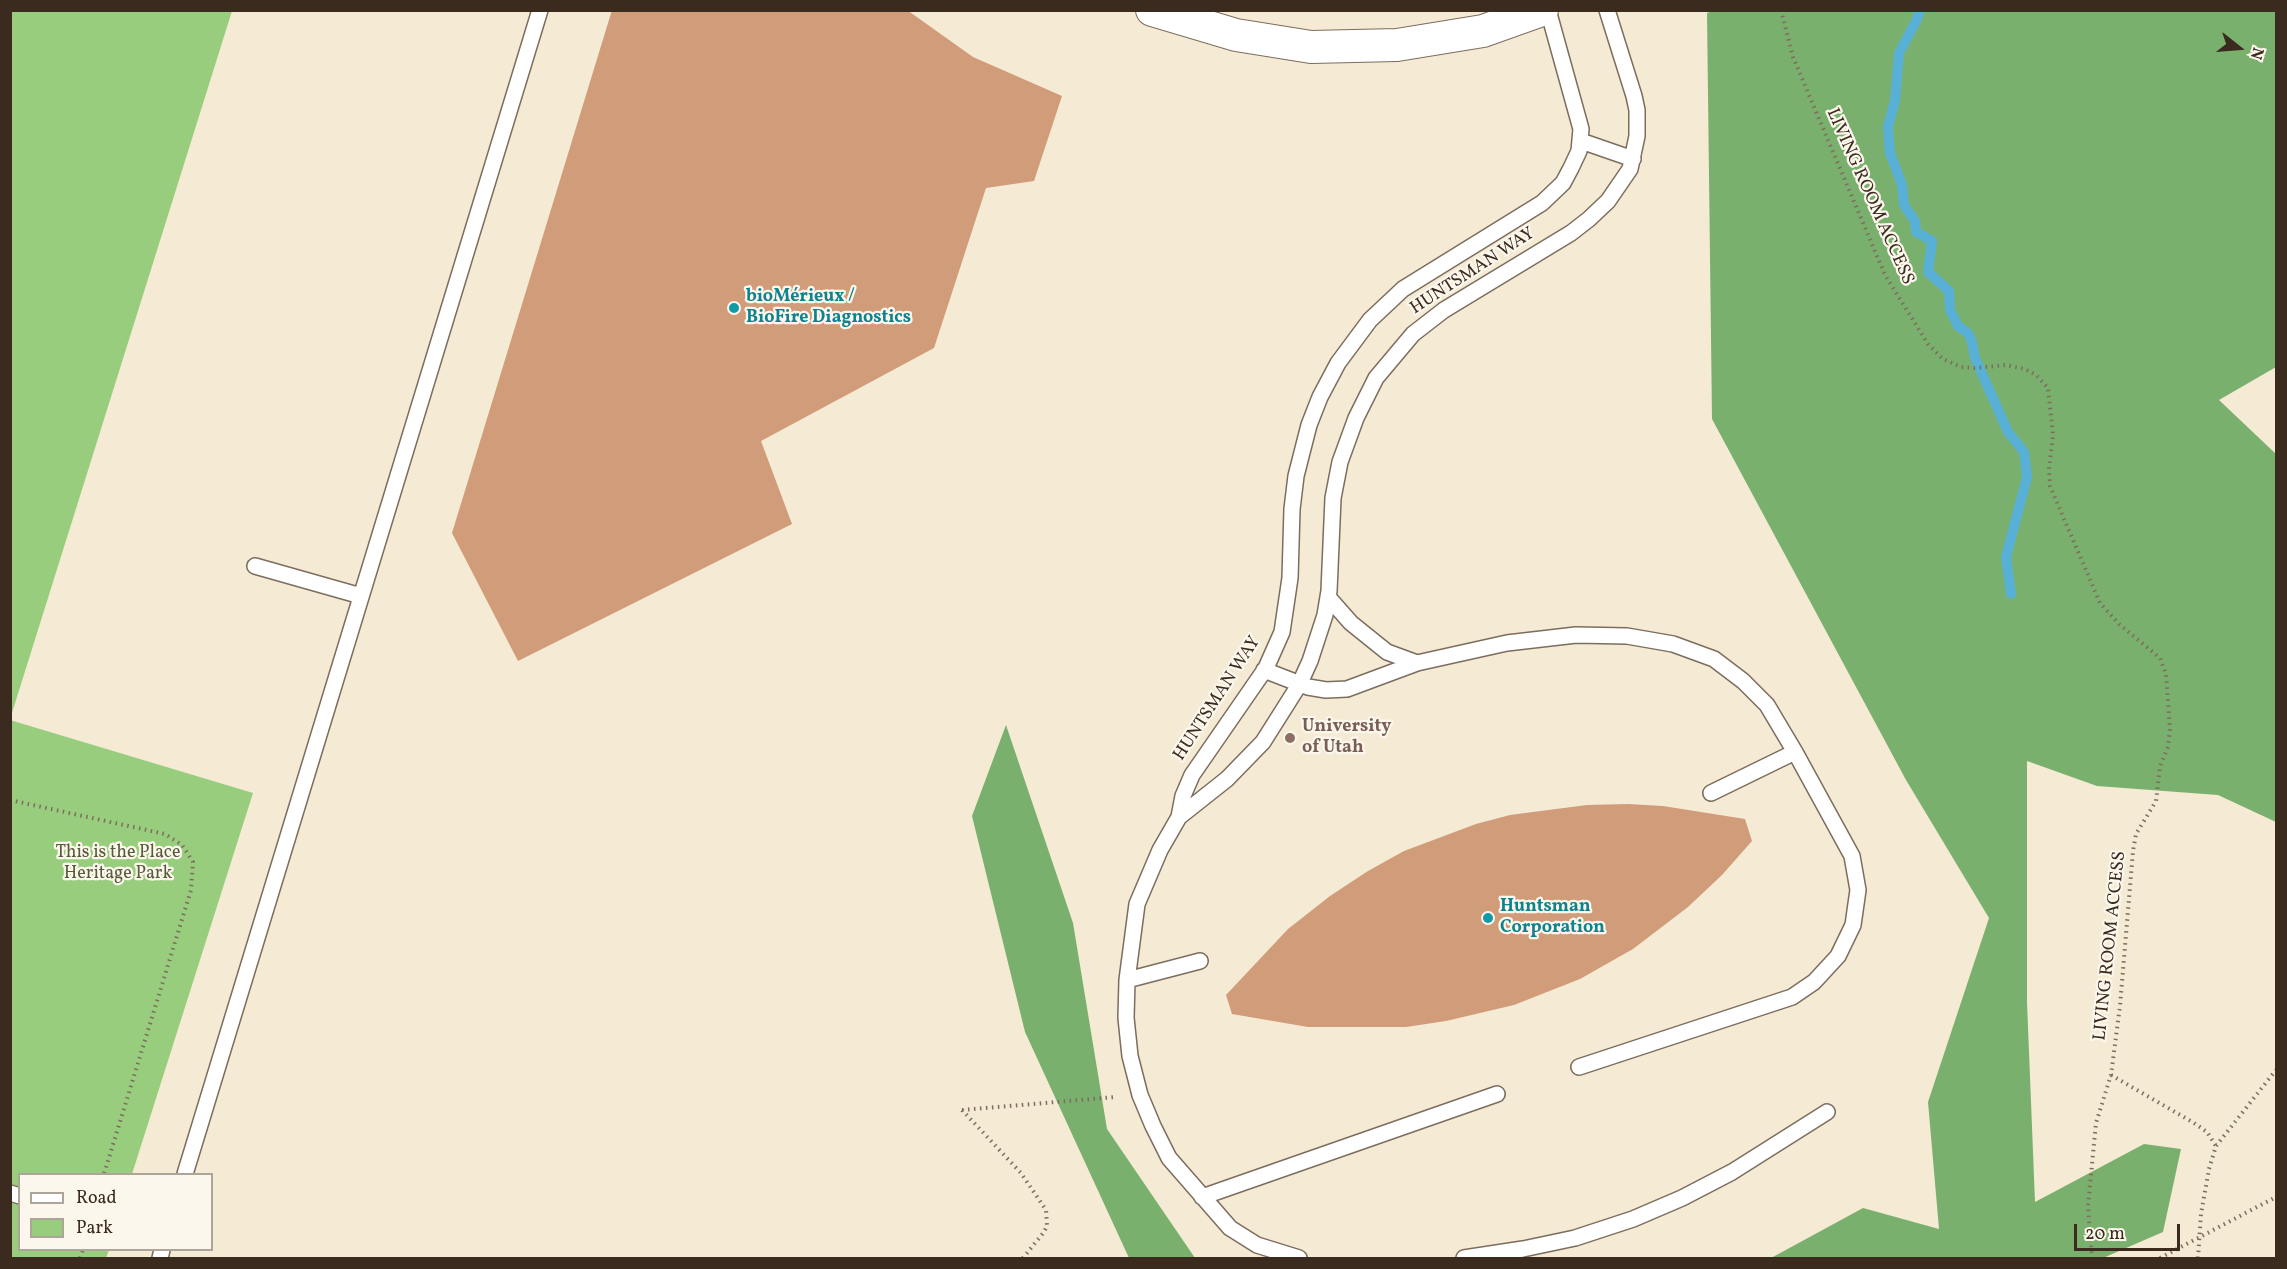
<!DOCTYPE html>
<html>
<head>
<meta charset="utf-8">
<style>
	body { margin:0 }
	#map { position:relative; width:2287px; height:1269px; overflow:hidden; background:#f5ead4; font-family:Vollkorn,serif }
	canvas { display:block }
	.frame { position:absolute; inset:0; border:12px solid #3b2a1e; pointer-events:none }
	.legend { position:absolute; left:18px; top:1173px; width:195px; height:78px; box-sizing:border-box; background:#fbf7ec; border:2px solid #aea59a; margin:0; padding:8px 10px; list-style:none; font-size:18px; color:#3b2a1e }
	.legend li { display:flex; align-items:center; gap:12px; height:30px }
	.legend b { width:30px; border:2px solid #aea59a }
	.north { position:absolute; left:2209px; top:18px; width:60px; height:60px; -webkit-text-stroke:4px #fbf7ec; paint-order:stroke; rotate:107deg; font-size:16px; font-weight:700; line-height:24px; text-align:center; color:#3b2a1e }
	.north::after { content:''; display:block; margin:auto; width:21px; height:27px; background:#3b2a1e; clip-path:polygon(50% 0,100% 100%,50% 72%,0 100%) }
	.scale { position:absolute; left:2074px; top:1224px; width:106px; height:27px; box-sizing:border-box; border:3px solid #3b2a1e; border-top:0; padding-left:8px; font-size:18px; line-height:21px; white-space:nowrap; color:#3b2a1e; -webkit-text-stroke:4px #fbf7ec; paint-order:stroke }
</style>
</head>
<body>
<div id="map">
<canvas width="2287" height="1269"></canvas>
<div class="frame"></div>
<ul class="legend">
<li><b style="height:8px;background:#fff"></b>Road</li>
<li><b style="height:16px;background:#98cd7e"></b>Park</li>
</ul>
<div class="north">N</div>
<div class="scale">20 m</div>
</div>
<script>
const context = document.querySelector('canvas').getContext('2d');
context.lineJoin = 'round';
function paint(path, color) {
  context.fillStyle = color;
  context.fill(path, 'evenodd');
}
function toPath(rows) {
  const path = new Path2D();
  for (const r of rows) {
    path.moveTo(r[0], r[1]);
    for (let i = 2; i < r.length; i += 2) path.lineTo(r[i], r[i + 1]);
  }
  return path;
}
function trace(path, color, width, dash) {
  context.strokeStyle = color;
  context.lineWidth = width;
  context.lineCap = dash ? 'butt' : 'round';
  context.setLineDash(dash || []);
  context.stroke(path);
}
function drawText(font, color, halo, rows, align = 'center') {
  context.font = font + ' Vollkorn,serif';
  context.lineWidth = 4.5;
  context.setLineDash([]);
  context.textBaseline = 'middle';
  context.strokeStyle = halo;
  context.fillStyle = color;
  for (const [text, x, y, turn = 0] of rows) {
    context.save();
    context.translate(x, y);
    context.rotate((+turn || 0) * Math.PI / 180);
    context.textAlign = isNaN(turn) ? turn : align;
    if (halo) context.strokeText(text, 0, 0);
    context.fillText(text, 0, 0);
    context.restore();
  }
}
paint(toPath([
	[11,10,232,11,11,716,10,11],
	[10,720,253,793,132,1174,20,1174,20,1250,109,1250,106,1258,11,1258]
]), '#98cd7e');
paint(toPath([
	[1715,10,2276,11,2276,367,2219,400,2276,454,2276,822,2218,795,2097,786,2027,761,2027,1002,2035,1202,2144,1144,2181,1149,2163,1232,2103,1258,1771,1258,1863,1208,1939,1229,1928,1102,1989,918,1906,780,1712,419,1707,13],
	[1006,725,1073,923,1107,1129,1195,1258,1129,1258,1025,1032,972,816]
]), '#7ab06d');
trace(toPath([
	[1920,10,1917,19,1899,53,1895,100,1888,127,1890,153,1902,185,1904,205,1915,221,1916,232,1932,241,1928,272,1949,291,1950,310,1958,326,1968,333,1972,342,1975,358,2008,432,2024,452,2027,477,2006,557,2011,594]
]), '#59b0d6', 10);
paint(toPath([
	[612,10,907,10,973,57,1062,96,1034,181,986,188,934,348,761,441,792,524,518,661,452,533],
	[1628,804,1663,806,1745,819,1752,841,1722,875,1688,907,1633,949,1580,979,1514,1005,1446,1021,1406,1027,1308,1027,1232,1014,1226,995,1288,929,1330,896,1368,871,1404,851,1476,824,1510,815,1587,805]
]), '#d19c7a');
const lane = toPath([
	[1581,141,1633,159],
	[255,566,361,596],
	[1328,597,1351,623,1387,652,1417,663],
	[1264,670,1308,687,1326,690,1347,689,1417,663,1507,643,1576,635,1627,636,1673,644,1714,659,1743,681,1767,705,1795,752,1852,856,1858,890,1853,925,1838,956,1814,982,1792,997,1579,1067],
	[1711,793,1795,752],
	[1179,817,1227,779,1263,742,1299,685,1310,661,1325,615,1329,591,1333,498,1340,462,1356,418,1376,378,1413,334,1444,310,1571,233,1589,219,1608,201,1630,169,1637,136,1637,110,1634,96,1607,10],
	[1127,980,1200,961],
	[185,1174,540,10],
	[10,1193,20,1196],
	[1202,1197,1497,1094],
	[160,1258,162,1250],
	[1299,1258,1257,1245,1230,1228,1169,1158,1153,1126,1140,1095,1130,1056,1126,1018,1127,980,1137,904,1160,850,1179,817,1183,796,1192,775,1266,668,1282,632,1290,578,1292,509,1296,476,1309,425,1320,397,1338,363,1370,320,1403,289,1542,203,1563,183,1571,168,1579,151,1581,129,1548,10],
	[1464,1258,1523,1249,1575,1238,1633,1219,1682,1198,1732,1172,1827,1112]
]);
const street = toPath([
	[1152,10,1236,35,1311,47,1397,45,1483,31,1542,10]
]);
trace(lane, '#7c6d5e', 18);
trace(street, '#7c6d5e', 34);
trace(toPath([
	[1781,10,1793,57,1885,275,1928,344,1943,359,1961,367,1975,368,2006,365,2025,369,2036,375,2048,388,2053,435,2049,469,2050,486,2100,603,2119,624,2160,658,2166,674,2170,729,2168,747,2160,766,2156,801,2136,834,2133,851,2120,1006,2111,1075,2096,1123,2088,1206,2092,1258],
	[10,800,165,834,182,845,193,862,191,890,104,1174],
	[2111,1075,2194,1123,2207,1132,2216,1146],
	[962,1110,1021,1173,1046,1210,1047,1226,1044,1232,1023,1258],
	[962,1110,1115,1097],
	[80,1258,83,1250],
	[2160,1258,2276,1197],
	[2198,1258,2201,1214,2209,1169,2216,1146,2276,1070]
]), '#7c6d5e', 4, [1.5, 4.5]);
trace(lane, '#fff', 15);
trace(street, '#fff', 32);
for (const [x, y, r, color] of [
	[734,308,6,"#0f9aa8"],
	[1290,738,6,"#8d6e63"],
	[1488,918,6,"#0f9aa8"]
]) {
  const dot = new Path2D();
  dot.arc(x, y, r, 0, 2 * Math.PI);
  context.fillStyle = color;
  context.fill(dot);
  trace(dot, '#fbf7ec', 2);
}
drawText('18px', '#3b2a1e', '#fbf7ec', [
	["LIVING ROOM ACCESS",1869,197,66],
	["HUNTSMAN WAY",1473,272,-33],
	["HUNTSMAN WAY",1218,699,-57],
	["LIVING ROOM ACCESS",2111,946,-84]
]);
drawText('bold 18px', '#0d838f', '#fbf7ec', [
	["bioMérieux /",746,298],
	["BioFire Diagnostics",746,319],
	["Huntsman",1500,908],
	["Corporation",1500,929]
], 'left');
drawText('bold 18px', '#785e54', '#fbf7ec', [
	["University",1302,728],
	["of Utah",1302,749]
], 'left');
drawText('18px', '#575b3b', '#fbf7ec', [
	["This is the Place",118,854],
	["Heritage Park",118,875]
]);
</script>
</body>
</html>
